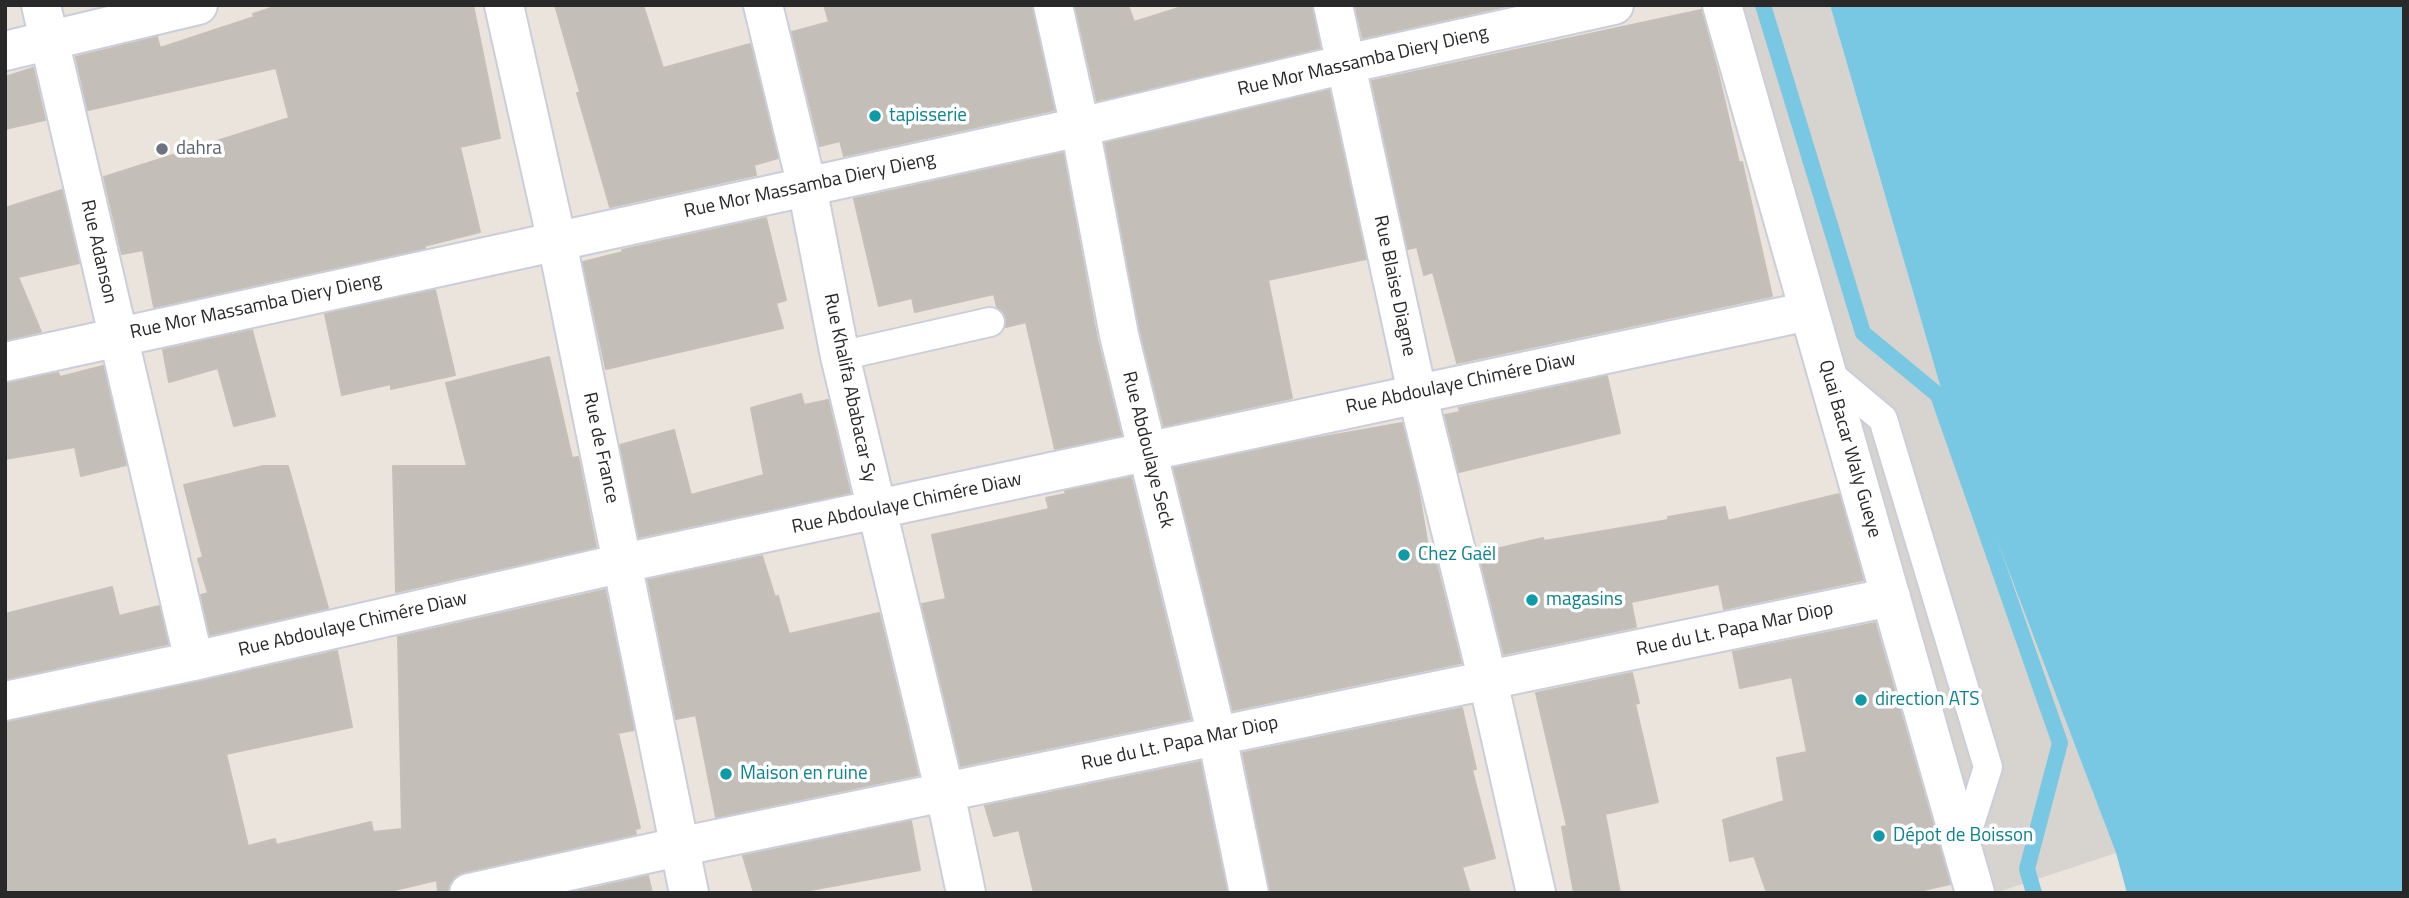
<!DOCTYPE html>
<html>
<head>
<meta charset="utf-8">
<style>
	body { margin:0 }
	#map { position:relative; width:2409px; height:898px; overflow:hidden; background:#eae4dd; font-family:"Titillium Web",sans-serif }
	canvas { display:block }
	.frame { position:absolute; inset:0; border:7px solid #292929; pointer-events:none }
</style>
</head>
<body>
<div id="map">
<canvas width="2409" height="898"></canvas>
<div class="frame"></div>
</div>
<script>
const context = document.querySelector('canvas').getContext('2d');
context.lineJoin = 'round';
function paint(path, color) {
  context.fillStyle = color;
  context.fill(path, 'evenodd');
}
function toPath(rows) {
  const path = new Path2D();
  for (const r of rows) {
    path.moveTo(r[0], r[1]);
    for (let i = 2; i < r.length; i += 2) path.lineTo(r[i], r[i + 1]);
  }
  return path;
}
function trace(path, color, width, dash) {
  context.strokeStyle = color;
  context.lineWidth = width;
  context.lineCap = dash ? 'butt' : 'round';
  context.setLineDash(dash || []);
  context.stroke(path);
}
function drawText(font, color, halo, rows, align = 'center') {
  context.font = font + ' "Titillium Web",sans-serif';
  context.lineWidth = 7;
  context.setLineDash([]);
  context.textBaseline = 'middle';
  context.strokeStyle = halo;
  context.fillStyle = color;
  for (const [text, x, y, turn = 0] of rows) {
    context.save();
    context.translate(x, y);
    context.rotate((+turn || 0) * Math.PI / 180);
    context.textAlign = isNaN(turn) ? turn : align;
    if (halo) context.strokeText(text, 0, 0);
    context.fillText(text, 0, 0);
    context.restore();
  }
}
paint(toPath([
	[1722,5,1830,5,1946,406,2116,853,1995,893,1975,893]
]), '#d7d3cf');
paint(toPath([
	[1830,5,2404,5,2404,893,2127,893,2116,853,1946,406]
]), '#79c8e3');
trace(toPath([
	[1763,5,1863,333,1938,395,2060,743,2027,869,2034,893]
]), '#79c8e3', 16);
const building = toPath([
	[280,5,473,5,500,138,460,147,480,232,424,246,425,248,154,307,143,250,122,254,104,177,289,118,276,68,88,110,76,57,157,37,160,48,254,17,253,14,280,5],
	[555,5,643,5,663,68,750,44,778,158,754,165,756,175,610,207,577,93,580,92,555,5],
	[824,5,1032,5,1054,110,844,156,840,141,820,146,792,32,829,22,824,5],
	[1075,5,1128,5,1134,22,1188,5,1312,5,1320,48,1097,101,1075,5],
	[1355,5,1511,5,1363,38,1355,5],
	[1701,10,1718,73,1739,163,1742,162,1772,296,1457,363,1433,272,1424,275,1417,247,1408,249,1372,81,1701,10],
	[33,68,45,120,5,129,5,77,33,68],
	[1329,90,1366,259,1268,280,1292,398,1164,426,1140,330,1105,143,1329,90],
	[1063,153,1097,339,1121,435,1055,449,1026,322,1006,327,1006,318,997,307,994,294,915,312,912,298,879,306,854,199,1063,153],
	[62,190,79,263,18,277,41,332,5,340,5,208,62,190],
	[766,218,786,300,776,303,783,328,606,369,583,262,623,252,622,250,766,218],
	[435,290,455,375,391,389,391,384,342,395,325,314,435,290],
	[252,330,275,416,234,426,218,368,169,382,163,350,252,330],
	[549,357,572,458,578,457,596,547,396,592,393,466,467,466,446,383,549,357],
	[103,366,126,465,81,476,75,447,5,459,5,383,58,373,60,377,103,366],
	[1607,376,1620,433,1459,472,1445,415,1460,412,1459,408,1607,376],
	[801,394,804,405,828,400,850,493,639,537,620,445,674,430,691,495,764,475,751,408,801,394],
	[1402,423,1417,482,1431,564,1436,563,1461,663,1233,710,1174,468,1301,441,1402,423],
	[263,466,288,466,328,608,210,635,201,595,208,593,198,559,203,557,184,485,263,466],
	[1131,477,1190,719,961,766,922,604,946,599,932,535,1049,509,1046,498,1066,494,1065,491,1131,477],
	[1839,494,1863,580,1724,609,1719,584,1631,602,1636,627,1504,654,1479,553,1543,538,1544,541,1668,520,1668,517,1725,507,1728,521,1839,494],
	[762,556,775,597,778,596,789,634,879,613,918,775,716,817,696,715,676,719,648,580,762,556],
	[112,587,119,616,159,606,168,644,5,679,5,614,112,587],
	[605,590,634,730,618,733,640,828,635,829,636,834,464,872,454,877,448,886,448,893,438,893,437,880,382,893,5,893,5,722,199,682,337,651,352,727,226,754,248,846,275,839,276,845,371,822,373,832,402,829,398,637,605,590],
	[1875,623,1950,884,1911,893,1767,893,1754,856,1730,861,1723,820,1784,801,1777,758,1807,752,1792,677,1740,688,1733,652,1875,623],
	[1632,673,1639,703,1635,704,1658,802,1605,814,1620,893,1574,893,1562,827,1567,826,1536,693,1632,673],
	[1462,708,1476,769,1472,770,1495,858,1462,867,1470,893,1270,893,1243,753,1462,708],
	[1200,762,1227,893,1034,893,1019,830,994,836,985,806,1200,762],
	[911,821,920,870,794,893,754,893,743,856,911,821],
	[648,876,652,893,572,893,648,876]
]);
paint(building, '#c3beb8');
trace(building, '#c5c0b7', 2);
const lane = toPath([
	[840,356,990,322],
	[1827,372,1883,419,1988,767,1962,849]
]);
const street = toPath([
	[41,5,194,661],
	[504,5,557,242,689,893],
	[763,5,807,187,840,356,945,793,966,893],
	[1053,5,1080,127,1119,335,1217,736,1249,893],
	[1333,5,1417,393,1488,681,1536,893],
	[1722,5,1975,893],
	[5,51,198,5],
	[5,362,1080,127,1346,64,1614,5],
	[5,701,194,661,623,563,1809,311],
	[469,893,678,847,1891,597]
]);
trace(lane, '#cbceda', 32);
trace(street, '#cbceda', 42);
trace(lane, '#fff', 28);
trace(street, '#fff', 38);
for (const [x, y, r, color] of [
	[875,116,7,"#0f9aa8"],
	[162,149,7,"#6b7280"],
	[1404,555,7,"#0f9aa8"],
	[1532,600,7,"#0f9aa8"],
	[1861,700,7,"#0f9aa8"],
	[726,774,7,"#0f9aa8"],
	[1879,836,7,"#0f9aa8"]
]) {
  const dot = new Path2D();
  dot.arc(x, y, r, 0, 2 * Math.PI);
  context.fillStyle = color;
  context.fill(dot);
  trace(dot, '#fff', 2.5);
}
drawText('19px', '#292929', '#fff', [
	["Rue Mor Massamba Diery Dieng",1363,62,-13],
	["Rue Mor Massamba Diery Dieng",810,186,-12],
	["Rue Adanson",98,252,77],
	["Rue Blaise Diagne",1394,286,78],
	["Rue Mor Massamba Diery Dieng",256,307,-12],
	["Rue Abdoulaye Chimére Diaw",1461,384,-12],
	["Rue Khalifa Ababacar Sy",849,388,78],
	["Rue de France",600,448,78],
	["Quai Bacar Waly Gueye",1849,449,74],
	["Rue Abdoulaye Seck",1147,450,76],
	["Rue Abdoulaye Chimére Diaw",907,504,-12],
	["Rue Abdoulaye Chimére Diaw",353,625,-13],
	["Rue du Lt. Papa Mar Diop",1735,630,-12],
	["Rue du Lt. Papa Mar Diop",1180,744,-12]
]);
drawText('19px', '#0d838f', '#fff', [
	["tapisserie",889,116],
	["Chez Gaël",1418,555],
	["magasins",1546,600],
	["direction ATS",1875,700],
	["Maison en ruine",740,774],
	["Dépot de Boisson",1893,836]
], 'left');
drawText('19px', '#5b616d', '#fff', [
	["dahra",176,149]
], 'left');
</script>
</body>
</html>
